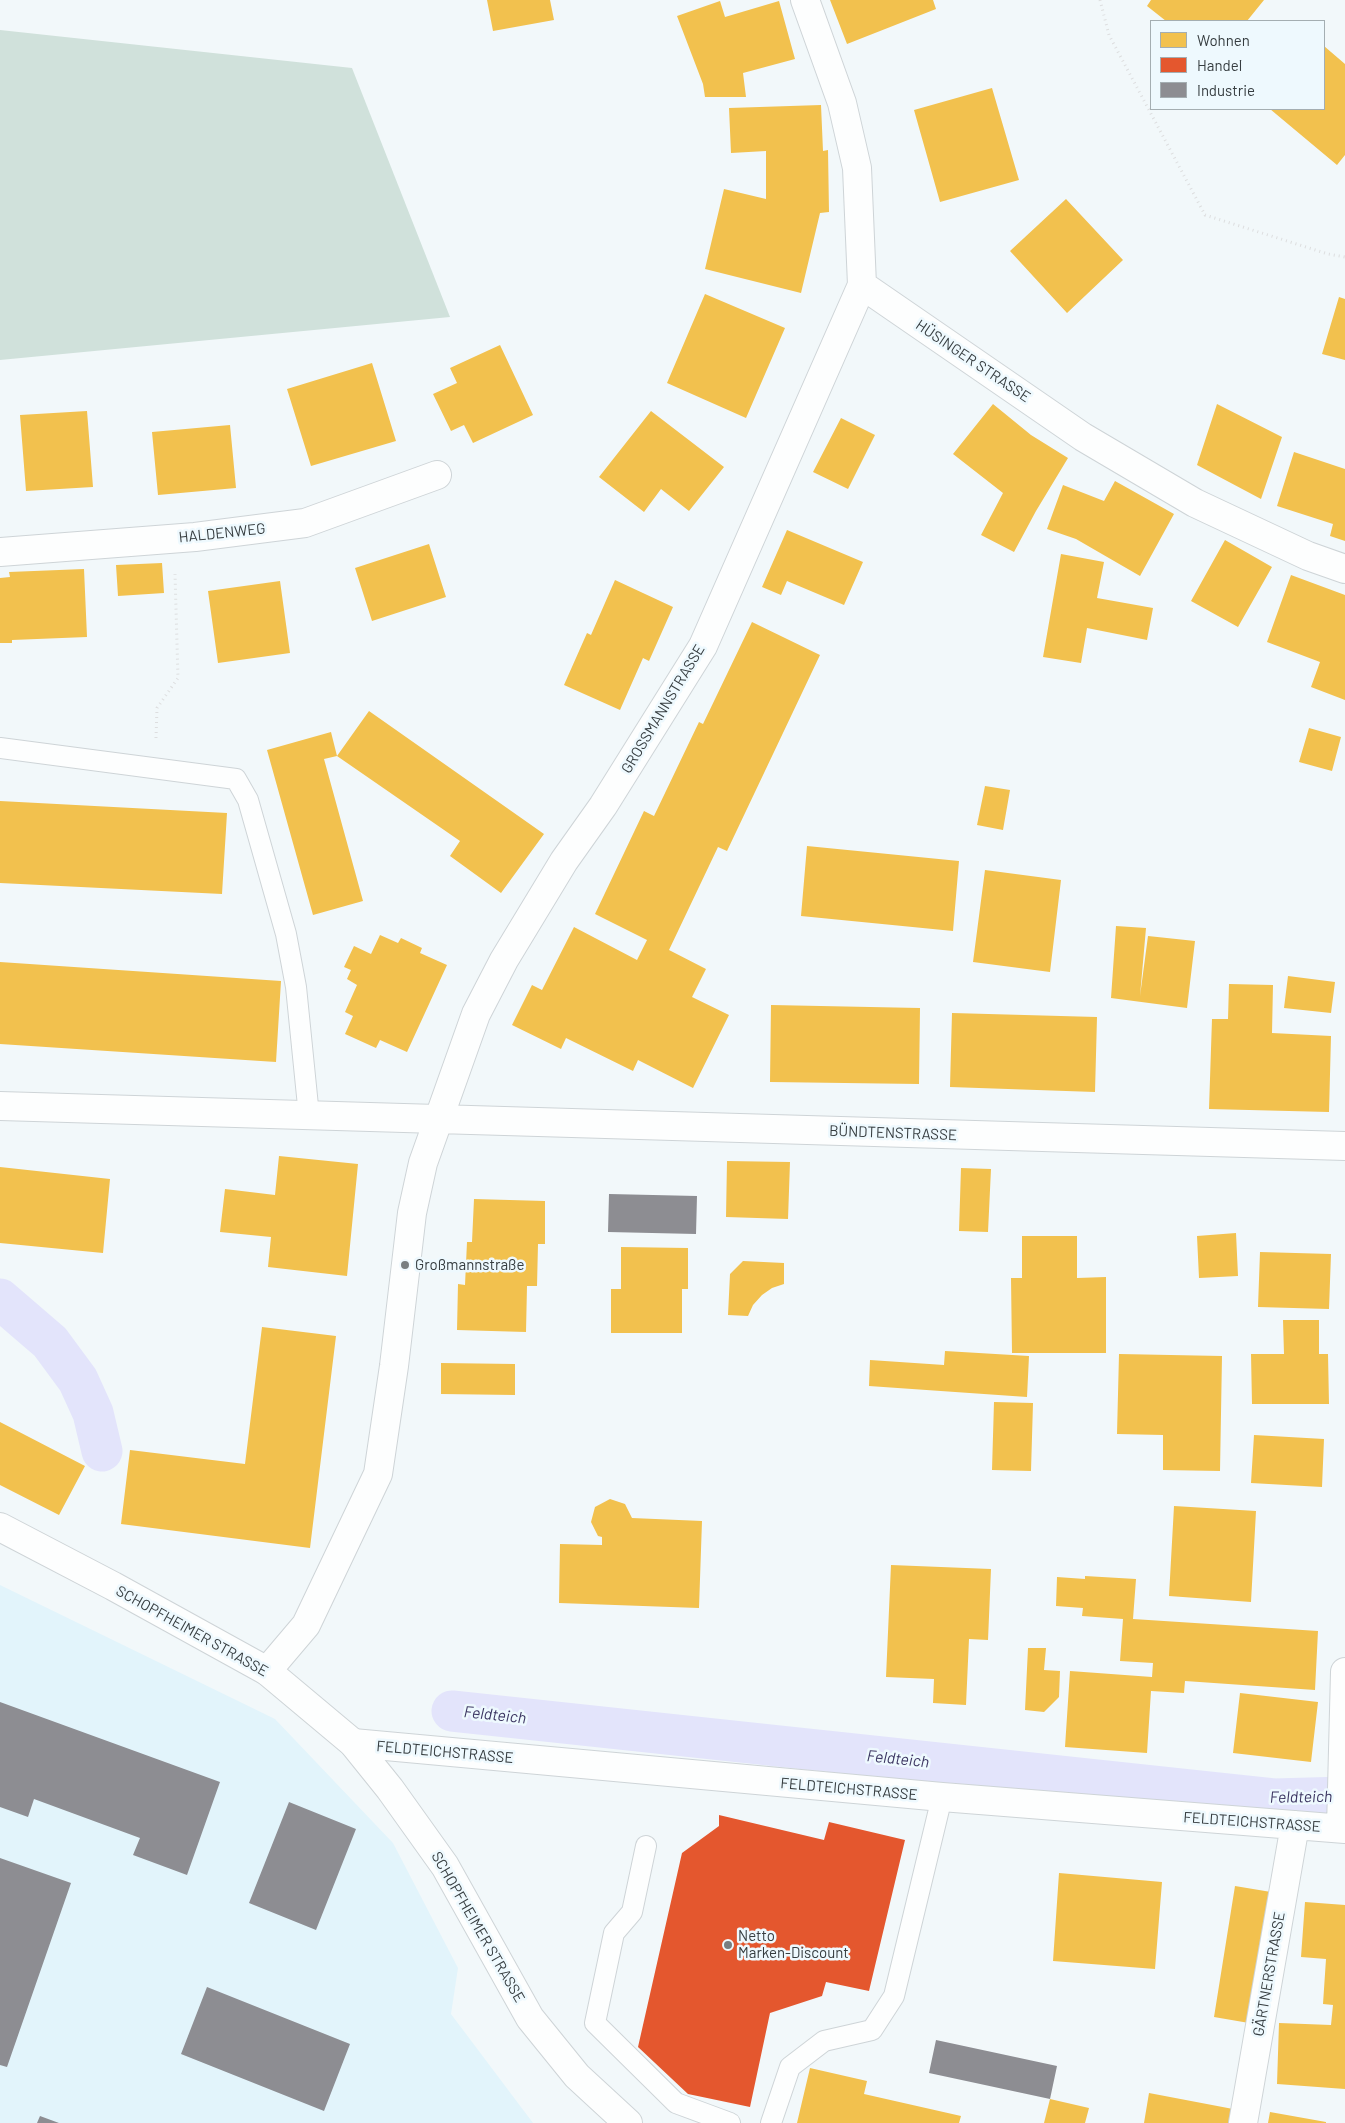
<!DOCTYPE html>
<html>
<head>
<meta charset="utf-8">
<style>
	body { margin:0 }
	#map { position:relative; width:1345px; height:2123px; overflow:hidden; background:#f2f8fa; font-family:Barlow,sans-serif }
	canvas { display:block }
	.legend { position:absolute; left:1150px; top:20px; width:175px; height:90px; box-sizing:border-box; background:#eef9fe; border:1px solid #a4aeb2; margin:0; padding:6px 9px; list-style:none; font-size:15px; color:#363d40 }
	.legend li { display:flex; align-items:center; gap:10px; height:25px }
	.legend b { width:25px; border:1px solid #a4aeb2 }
</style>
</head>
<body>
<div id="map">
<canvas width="1345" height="2123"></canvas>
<ul class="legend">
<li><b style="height:14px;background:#f2c14e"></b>Wohnen</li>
<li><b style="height:14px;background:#e4572e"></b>Handel</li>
<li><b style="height:14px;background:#8d8d92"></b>Industrie</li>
</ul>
</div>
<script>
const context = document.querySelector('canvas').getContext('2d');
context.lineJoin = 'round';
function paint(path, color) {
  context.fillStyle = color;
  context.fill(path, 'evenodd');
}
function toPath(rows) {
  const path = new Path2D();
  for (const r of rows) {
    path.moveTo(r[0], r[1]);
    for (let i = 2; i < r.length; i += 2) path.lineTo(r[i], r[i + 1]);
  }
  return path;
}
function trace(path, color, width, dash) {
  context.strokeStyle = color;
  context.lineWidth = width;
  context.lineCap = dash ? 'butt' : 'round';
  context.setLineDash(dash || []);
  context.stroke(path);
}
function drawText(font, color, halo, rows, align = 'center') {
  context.font = font + ' Barlow,sans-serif';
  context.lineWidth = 5;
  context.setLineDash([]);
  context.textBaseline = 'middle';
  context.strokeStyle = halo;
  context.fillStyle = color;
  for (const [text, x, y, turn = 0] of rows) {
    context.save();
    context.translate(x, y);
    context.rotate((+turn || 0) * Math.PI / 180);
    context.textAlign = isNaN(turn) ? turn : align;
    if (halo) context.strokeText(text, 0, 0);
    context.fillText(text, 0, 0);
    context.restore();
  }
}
paint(toPath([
	[0,1585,275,1719,393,1843,458,1968,451,2014,533,2123,0,2123]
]), '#e2f4fb');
paint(toPath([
	[0,30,352,68,450,317,0,360]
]), '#d0e1db');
paint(toPath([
	[487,0,550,0,554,20,493,31],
	[830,0,933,0,936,9,847,44],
	[1151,0,1264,0,1247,21,1166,21,1147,6],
	[720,1,725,17,779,1,795,59,743,73,746,97,705,97,703,84,677,16],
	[1324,46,1345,64,1345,155,1337,165,1270,109,1324,109],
	[992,88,1019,180,940,202,914,110],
	[821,105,823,151,828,150,829,212,820,213,801,293,705,269,724,189,766,199,766,151,731,153,729,108],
	[1066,199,1123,260,1067,313,1010,251],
	[705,294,785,328,746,418,667,383],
	[1339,297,1345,299,1345,360,1322,354],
	[500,345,533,415,473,443,464,425,451,431,433,394,457,383,450,368],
	[372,363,396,441,311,466,287,389],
	[993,404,1031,435,1068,458,1036,511,1014,552,981,535,1003,493,953,454],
	[1217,404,1282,437,1261,499,1197,465],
	[87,411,93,487,26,491,20,415],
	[651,411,724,467,689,511,661,489,644,512,599,477],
	[841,418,875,435,848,489,813,472],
	[230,425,236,488,158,495,152,432],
	[1294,452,1345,469,1345,541,1330,536,1333,524,1277,506],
	[1115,481,1174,514,1140,576,1076,539,1047,529,1063,485,1104,501],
	[787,530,863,562,844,605,787,581,781,595,762,587],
	[1225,540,1272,567,1238,627,1191,601],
	[429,544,446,597,372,621,355,568],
	[1061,554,1104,562,1097,598,1153,608,1147,640,1087,628,1081,663,1043,657],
	[162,563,164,593,118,596,116,565],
	[84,569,87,637,12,640,12,643,0,643,0,578,10,577,9,572],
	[1291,575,1345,595,1345,700,1311,687,1320,662,1267,642],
	[615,580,673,607,649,661,643,658,620,710,564,685,587,633,591,635],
	[280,581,290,653,218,663,208,591],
	[752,622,820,655,727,851,718,847,669,950,706,969,692,997,729,1015,693,1088,638,1060,633,1071,566,1038,561,1049,512,1025,532,985,542,990,574,927,637,960,647,940,595,914,644,811,654,816,699,722,703,724],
	[369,711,544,834,501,893,450,856,460,841,337,756],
	[1309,728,1341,737,1332,771,1299,762],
	[331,732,337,756,324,759,363,901,313,915,267,750],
	[985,786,1010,790,1003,830,977,825],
	[0,801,227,813,222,894,0,883],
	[807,846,959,861,953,931,801,916],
	[985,870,1061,880,1050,972,973,962],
	[1116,926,1146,928,1140,996,1148,936,1195,941,1187,1008,1111,998],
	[380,935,398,943,401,938,422,948,420,953,447,965,407,1052,380,1040,376,1048,345,1034,353,1016,345,1012,357,985,347,979,351,970,344,967,354,946,371,954],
	[0,962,281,981,276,1062,0,1044],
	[1288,976,1335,982,1331,1013,1284,1008],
	[1229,984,1273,985,1272,1033,1331,1036,1329,1112,1209,1109,1212,1019,1228,1019],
	[771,1005,920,1008,919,1084,770,1082],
	[952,1013,1097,1017,1095,1092,950,1087],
	[279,1156,358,1164,347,1276,268,1267,271,1237,220,1232,225,1189,275,1195],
	[727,1161,790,1162,788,1219,726,1217],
	[0,1167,110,1179,103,1253,0,1243],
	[961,1168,991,1169,988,1232,959,1231],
	[474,1199,545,1201,545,1244,538,1244,537,1286,527,1286,526,1332,457,1330,458,1284,465,1285,467,1242,472,1242],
	[1236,1233,1238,1276,1199,1278,1197,1236],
	[1022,1236,1077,1236,1077,1278,1106,1277,1106,1353,1012,1353,1011,1278,1022,1278],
	[621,1247,688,1248,688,1289,682,1289,682,1333,611,1333,611,1289,621,1289],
	[1260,1252,1331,1254,1329,1309,1258,1307],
	[743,1261,784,1263,784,1284,772,1288,762,1295,753,1305,748,1316,728,1315,730,1274],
	[1283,1320,1319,1320,1319,1354,1328,1354,1329,1404,1252,1404,1251,1354,1284,1354],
	[262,1327,336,1336,310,1548,121,1524,130,1450,245,1464],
	[945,1351,1029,1356,1027,1397,869,1386,870,1360,944,1365],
	[1119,1354,1222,1356,1220,1471,1163,1470,1163,1435,1117,1434],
	[441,1363,515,1364,515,1395,441,1394],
	[994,1402,1033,1403,1031,1471,992,1470],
	[0,1422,85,1466,59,1515,0,1485],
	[1254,1435,1324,1439,1322,1487,1251,1483],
	[610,1499,625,1504,632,1518,702,1521,699,1608,559,1603,560,1544,602,1545,602,1537,598,1536,591,1522,595,1507],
	[1174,1506,1256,1511,1251,1602,1169,1596],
	[891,1565,991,1569,988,1640,969,1639,966,1705,933,1703,934,1679,886,1677],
	[1085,1576,1136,1579,1133,1619,1318,1631,1315,1690,1185,1681,1184,1693,1151,1691,1147,1753,1065,1747,1070,1671,1152,1677,1153,1663,1120,1661,1123,1619,1082,1616,1083,1608,1056,1606,1057,1577,1085,1579],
	[1028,1648,1046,1648,1044,1670,1060,1671,1059,1697,1044,1712,1025,1710],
	[1240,1693,1318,1702,1311,1762,1233,1753],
	[1059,1873,1162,1882,1155,1969,1053,1961],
	[1235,1886,1271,1892,1249,2023,1214,2017],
	[1305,1902,1345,1905,1345,2089,1277,2084,1279,2023,1331,2025,1333,2005,1323,2004,1326,1959,1301,1957],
	[810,2068,867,2081,864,2094,961,2116,959,2123,797,2123],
	[1149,2093,1233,2109,1231,2123,1144,2123],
	[1050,2099,1089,2108,1085,2123,1044,2123],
	[1270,2112,1326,2122,1326,2123,1268,2123]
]), '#f2c14e');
paint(toPath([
	[719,1815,824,1840,829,1822,905,1840,869,1991,826,1982,822,1996,770,2013,750,2107,688,2094,638,2047,682,1853,719,1826]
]), '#e4572e');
paint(toPath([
	[609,1194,697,1196,696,1234,608,1232],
	[0,1702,220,1782,187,1875,133,1855,140,1838,34,1799,28,1817,0,1807],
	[289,1802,356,1829,316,1930,249,1903],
	[0,1858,71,1883,7,2067,0,2065],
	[207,1987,350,2044,324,2111,181,2054],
	[936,2040,1057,2066,1050,2099,929,2073],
	[40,2116,59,2123,37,2123]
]), '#8d8d92');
trace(toPath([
	[0,1299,50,1342,78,1380,93,1413,102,1451],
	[452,1711,1274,1799,1345,1797]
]), '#e3e4fb', 41);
const lane = toPath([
	[0,748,236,779,248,800,286,934,296,987,309,1116],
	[646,1846,632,1912,614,1933,595,2023,676,2103,730,2123],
	[771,2123,790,2067,824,2041,872,2030,894,1996,942,1797]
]);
const street = toPath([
	[862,285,1083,437,1195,503,1308,556,1345,569],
	[0,552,195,537,305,523,437,475],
	[0,1106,1345,1146],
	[267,1671,306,1625,378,1474,394,1366,412,1213,423,1163,476,1014,504,960,564,861,603,806,703,646,862,285,857,168,842,103,805,0],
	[353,1743,942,1797,1345,1829],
	[1341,1828,1345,1672],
	[1243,2123,1295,1825]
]);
const secondary = toPath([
	[0,1527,113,1586,267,1671,353,1743,390,1789,445,1866,530,2018,577,2076,628,2123]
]);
trace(lane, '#ced4d7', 22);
trace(street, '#ced4d7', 30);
trace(secondary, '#ced4d7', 30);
trace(toPath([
	[1100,0,1109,35,1205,215,1328,254,1345,257],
	[156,738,157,708,178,678,175,574]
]), '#dddedf', 3, [1, 4]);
trace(lane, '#fdfefe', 20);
trace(street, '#fdfefe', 28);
trace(secondary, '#fdfefe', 28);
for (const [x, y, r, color] of [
	[405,1265,5,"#787e81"],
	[728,1945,5,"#787e81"]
]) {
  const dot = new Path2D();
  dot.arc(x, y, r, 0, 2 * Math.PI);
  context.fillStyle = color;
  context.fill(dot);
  trace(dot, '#eef9fe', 2);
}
drawText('15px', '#363d40', '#eef9fe', [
	["HÜSINGER STRASSE",973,361,34],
	["HALDENWEG",222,533,-6],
	["GROSSMANNSTRASSE",663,709,-59],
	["BÜNDTENSTRASSE",893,1133,2],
	["SCHOPFHEIMER STRASSE",192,1631,29],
	["FELDTEICHSTRASSE",445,1752,5],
	["FELDTEICHSTRASSE",849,1789,5],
	["FELDTEICHSTRASSE",1252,1822,4],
	["SCHOPFHEIMER STRASSE",478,1927,60],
	["GÄRTNERSTRASSE",1269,1974,-80]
]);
drawText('15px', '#363d40', '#eef9fe', [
	["Großmannstraße",415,1265],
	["Netto",738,1936],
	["Marken-Discount",738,1953]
], 'left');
drawText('italic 16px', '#3c3662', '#eef9fe', [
	["Feldteich",495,1715,6],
	["Feldteich",898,1759,6],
	["Feldteich",1301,1797,-1]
]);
</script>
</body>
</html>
